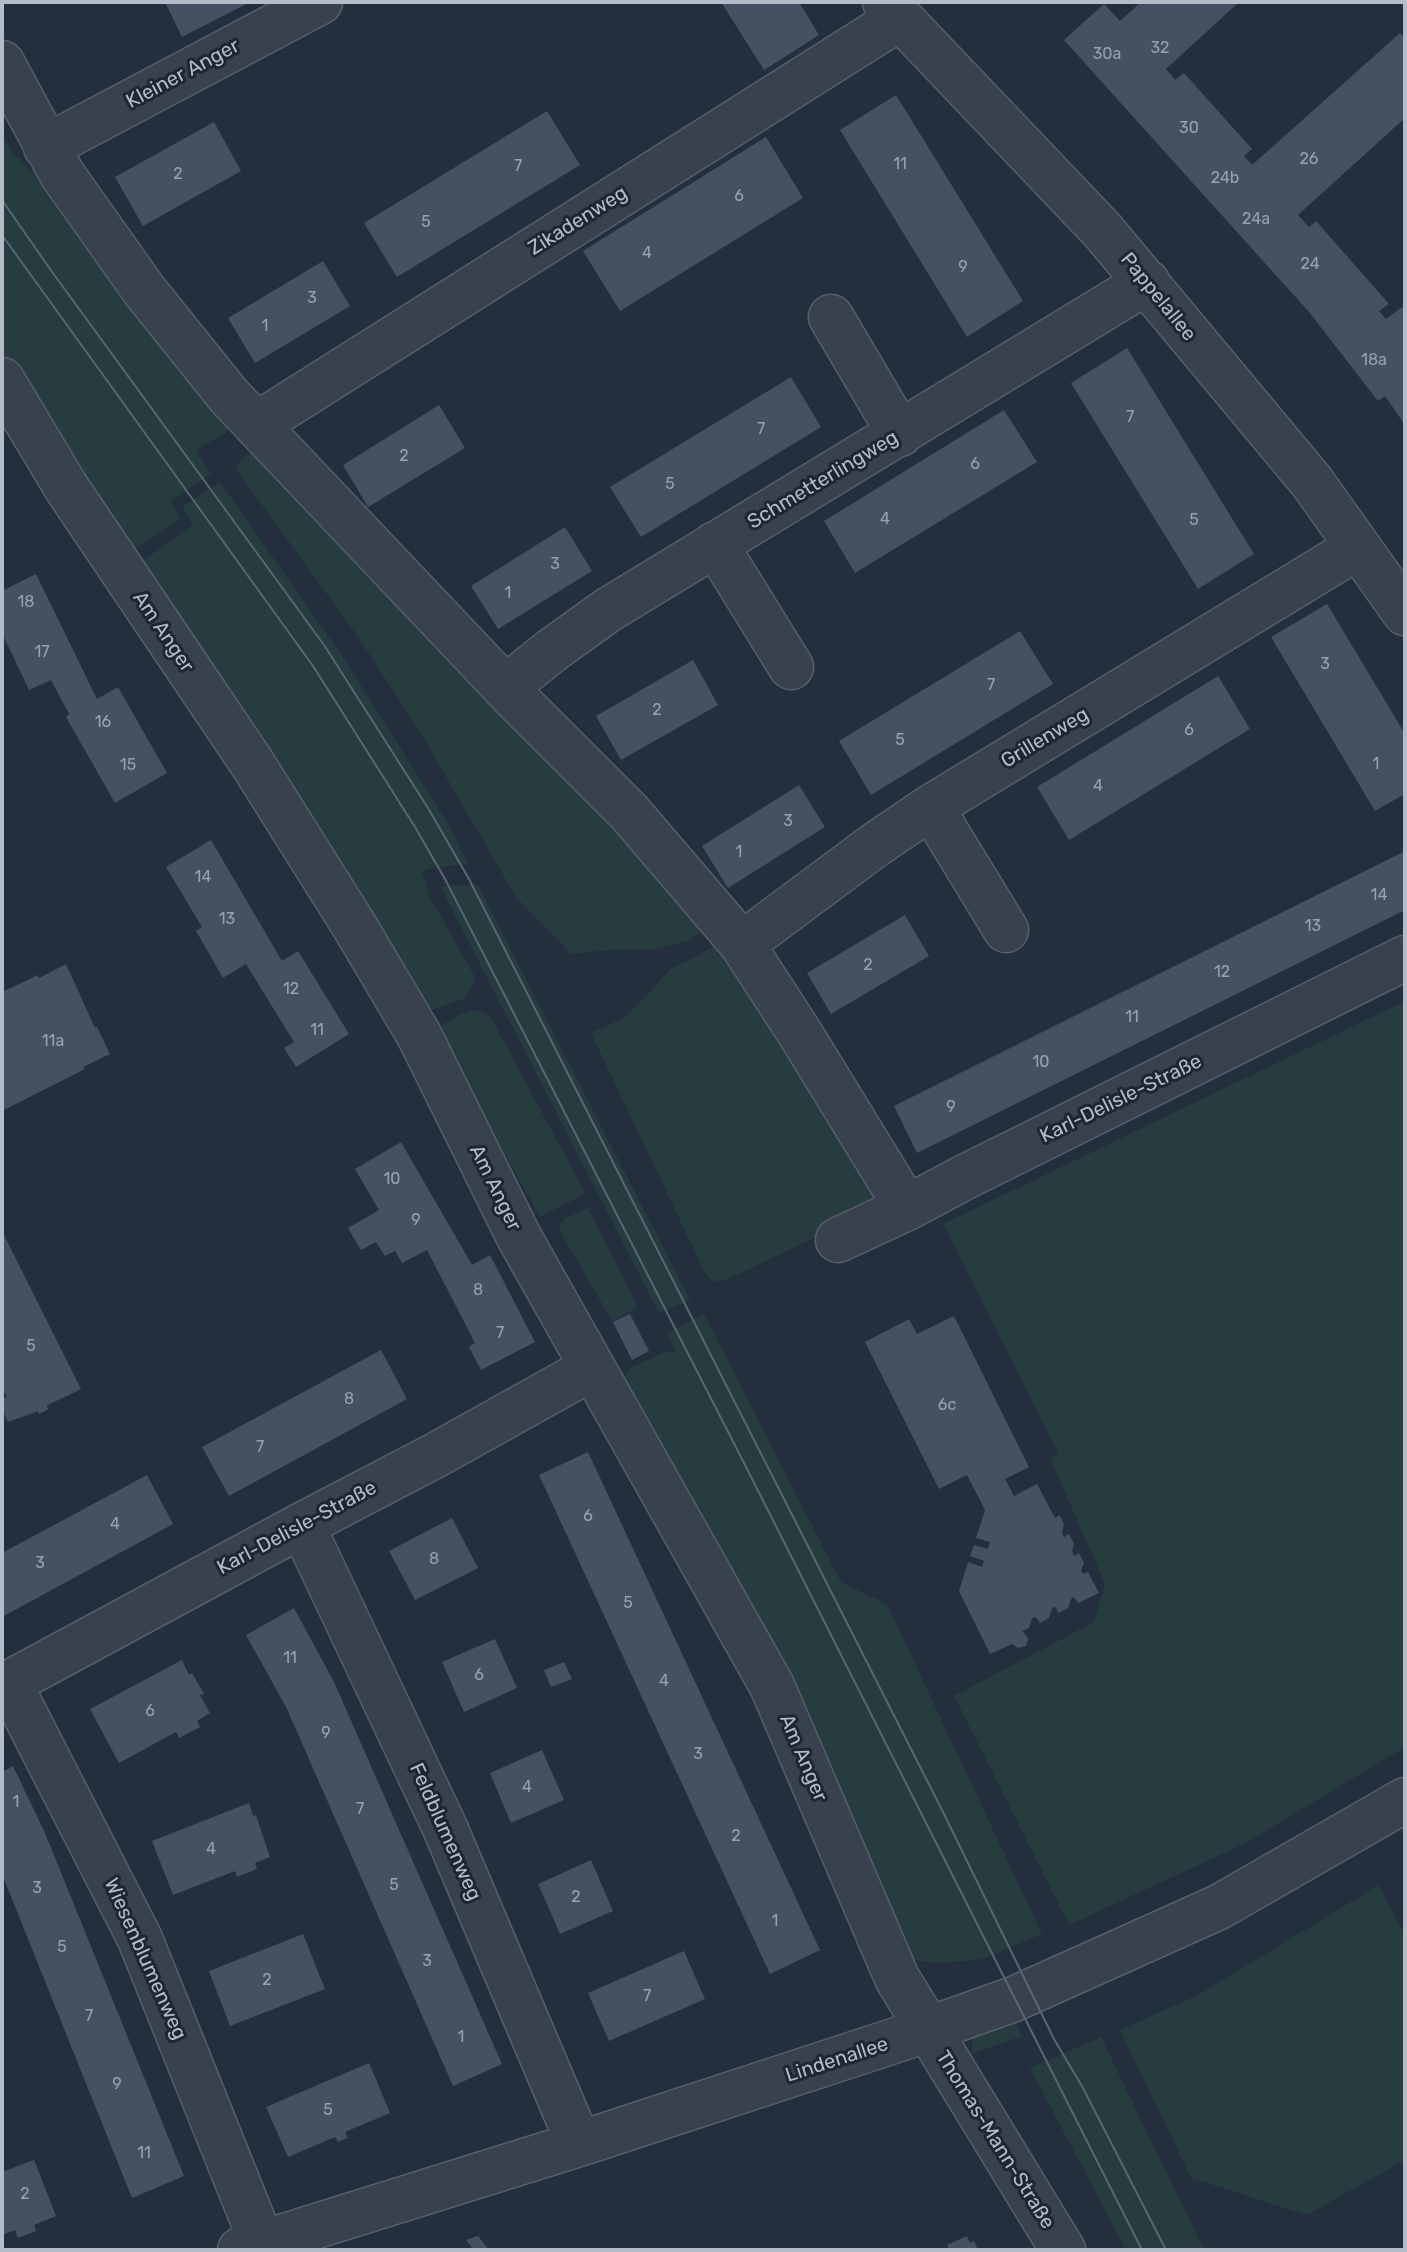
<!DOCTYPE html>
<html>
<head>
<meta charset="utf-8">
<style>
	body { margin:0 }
	#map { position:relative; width:1407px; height:2252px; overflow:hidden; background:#242f3e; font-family:Rubik,sans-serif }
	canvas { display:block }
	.frame { position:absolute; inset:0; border:4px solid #b4bcc9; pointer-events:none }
</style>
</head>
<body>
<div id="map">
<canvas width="1407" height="2252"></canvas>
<div class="frame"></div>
</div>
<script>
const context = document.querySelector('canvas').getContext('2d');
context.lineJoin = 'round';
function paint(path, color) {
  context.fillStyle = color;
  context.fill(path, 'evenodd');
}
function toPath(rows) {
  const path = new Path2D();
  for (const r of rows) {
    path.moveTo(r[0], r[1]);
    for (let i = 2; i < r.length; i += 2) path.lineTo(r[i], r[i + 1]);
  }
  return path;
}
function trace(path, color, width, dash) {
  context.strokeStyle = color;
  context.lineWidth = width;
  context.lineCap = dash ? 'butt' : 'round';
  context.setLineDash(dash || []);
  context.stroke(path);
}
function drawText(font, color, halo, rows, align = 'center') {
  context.font = font + ' Rubik,sans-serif';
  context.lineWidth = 6;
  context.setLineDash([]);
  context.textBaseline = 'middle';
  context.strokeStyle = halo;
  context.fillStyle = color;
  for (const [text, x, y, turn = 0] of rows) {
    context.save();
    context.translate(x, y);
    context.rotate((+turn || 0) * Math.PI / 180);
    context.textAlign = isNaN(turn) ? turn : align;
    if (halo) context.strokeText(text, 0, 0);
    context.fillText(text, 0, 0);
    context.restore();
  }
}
paint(toPath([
	[2,137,12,151,29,169,52,178,236,426,196,450,211,473,170,502,181,518,135,549,125,547,34,415,2,358],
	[255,446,712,925,687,941,652,950,607,950,571,954,516,897,417,727,356,634,235,468],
	[220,482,345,660,450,827,468,864,431,868,422,872,430,897,476,979,464,999,426,1012,137,565,193,525,182,507],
	[478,885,630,1183,690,1300,659,1313,440,886],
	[723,940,886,1184,875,1209,728,1279,717,1282,711,1279,705,1273,591,1033,627,1016,672,968,694,958],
	[1405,1001,1405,1747,1244,1844,1069,1925,954,1696,1094,1622,1105,1584,1050,1458,1058,1453,943,1224],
	[472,1010,482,1012,490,1016,586,1194,540,1217,435,1029,461,1014],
	[588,1208,638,1307,612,1321,560,1231,560,1225,564,1219],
	[704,1314,841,1582,887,1604,1042,1934,983,1959,945,1963,920,1961,910,1956,730,1569,624,1379,630,1368,665,1352,676,1353,667,1333],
	[1379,1885,1405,1936,1405,2160,1307,2215,1191,2178,1120,2030,1198,1995],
	[1013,2017,1022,2036,971,2054,974,2032],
	[1101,2037,1204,2250,1126,2250,1030,2068]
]), '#263c3f');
paint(toPath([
	[165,2,250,2,182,37],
	[721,2,799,2,819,35,764,70],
	[1141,2,1239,2,1166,69,1175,80,1184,73,1244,140,1252,149,1244,156,1252,165,1400,33,1405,39,1405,118,1298,215,1309,227,1316,221,1389,304,1379,311,1386,319,1405,305,1405,425,1385,396,1378,401,1309,312,1064,40,1104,4,1120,21],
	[896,95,1023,301,967,337,840,130],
	[547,111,580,165,397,277,364,223],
	[214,122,241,171,143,226,115,177],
	[766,137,803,198,620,311,583,251],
	[323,261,350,306,255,363,228,318],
	[1127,348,1254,554,1198,589,1071,383],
	[791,377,821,427,641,537,610,487],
	[439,405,465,448,368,507,343,465],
	[1004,410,1037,462,855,573,824,521],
	[565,527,592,571,498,629,471,586],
	[36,574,97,699,118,687,167,773,115,803,66,717,69,714,51,680,29,690,2,633,2,591],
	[1327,604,1405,734,1405,794,1375,811,1271,637],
	[1020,631,1053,684,871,795,839,741],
	[693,660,718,705,621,760,596,716],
	[1218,676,1250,729,1069,840,1037,787],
	[799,785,825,827,728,888,702,846],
	[211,840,282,961,298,951,349,1034,296,1067,284,1048,294,1042,246,964,223,978,196,931,202,927,166,867],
	[1405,851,1405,910,917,1153,894,1106],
	[905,915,929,956,831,1014,807,973],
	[66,964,95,1028,97,1027,110,1054,83,1067,85,1069,2,1111,2,992,38,975,39,978],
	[401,1142,472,1265,490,1255,535,1342,481,1370,469,1347,475,1343,427,1250,402,1263,395,1251,385,1256,376,1242,361,1250,348,1228,379,1210,355,1169],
	[2,1231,81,1389,46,1406,49,1409,39,1414,38,1411,8,1422,2,1409,2,1399,7,1397,2,1387],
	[630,1314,649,1351,632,1360,613,1322],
	[954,1316,1029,1467,1005,1479,1014,1496,1037,1484,1055,1518,1060,1515,1064,1525,1062,1533,1064,1537,1069,1534,1074,1544,1072,1551,1074,1556,1079,1553,1084,1563,1081,1570,1083,1574,1088,1572,1099,1593,1078,1603,1074,1597,1071,1599,1068,1608,1058,1613,1056,1607,1052,1608,1049,1618,1040,1623,1036,1617,1032,1618,1029,1628,1022,1631,1028,1638,1026,1646,1018,1648,1012,1644,990,1654,959,1591,968,1562,982,1567,984,1561,970,1556,974,1545,988,1549,990,1542,976,1538,985,1510,967,1475,939,1489,865,1342,909,1319,917,1334],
	[381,1350,407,1399,229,1496,202,1447],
	[588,1452,820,1950,770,1974,539,1475],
	[147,1475,173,1524,2,1617,2,1553],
	[452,1518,478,1568,415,1600,389,1551],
	[294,1608,334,1682,502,2064,453,2086,286,1707,246,1635],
	[495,1639,517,1688,464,1712,442,1662],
	[182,1660,189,1675,192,1673,204,1694,200,1695,210,1713,197,1721,200,1727,179,1738,176,1732,119,1763,90,1709],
	[564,1662,572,1679,551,1687,544,1670],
	[542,1750,564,1800,511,1823,490,1773],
	[13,1766,45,1833,184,2176,132,2198,2,1874,2,1772],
	[249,1803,253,1816,256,1815,270,1857,255,1863,257,1869,237,1877,235,1871,173,1895,152,1841],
	[591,1860,613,1911,560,1934,538,1884],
	[303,1934,325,1989,230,2026,209,1971],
	[684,1951,705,1999,609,2041,588,1993],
	[369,2063,390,2113,345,2132,348,2138,338,2142,335,2137,288,2157,266,2107],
	[34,2160,56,2216,34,2225,36,2231,18,2238,15,2230,2,2235,2,2172],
	[478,2236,489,2250,474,2250,466,2240],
	[967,2236,970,2243,974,2241,978,2250,949,2250,947,2245]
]), '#455162');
const minor = toPath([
	[885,2,1103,231,1312,482,1405,613],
	[2,63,62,174,144,290,229,396,516,699,629,812,742,944,801,1035,907,1208],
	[46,147,320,2],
	[831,317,900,434],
	[2,380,66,487,252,763,355,927,419,1035,519,1237,772,1686,897,1978,1063,2250],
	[256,425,900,18],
	[715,544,791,667],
	[505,688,551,651,608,610,1147,282],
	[931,807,1006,930],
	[742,944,875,845,931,807,1358,547],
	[838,1240,907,1208,963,1178,1405,958],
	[302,1525,445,1828,579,2144],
	[9,1683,140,1939,262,2243],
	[2,1687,302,1525,436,1455,592,1368],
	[240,2250,579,2144,927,2030,1014,1999,1219,1907,1405,1800]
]);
trace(minor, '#565f6c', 47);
trace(minor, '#38414e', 44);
trace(toPath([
	[2,200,50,269,324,645,428,808,469,879,942,1810,1054,2039,1083,2088,1166,2250],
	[2,235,313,666,415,827,445,879,743,1461,1142,2250]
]), '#5a6575', 2);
drawText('16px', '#98a1af', null, [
	["32",1160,48],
	["30a",1107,54],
	["30",1189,128],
	["26",1309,159],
	["11",900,164],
	["7",518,166],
	["2",178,174],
	["24b",1225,178],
	["6",739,196],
	["24a",1256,219],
	["5",426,222],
	["4",647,253],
	["24",1310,264],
	["9",963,267],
	["3",312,298],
	["1",265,326],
	["18a",1374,360],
	["7",1130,417],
	["7",761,429],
	["2",404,456],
	["6",975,464],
	["5",670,484],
	["4",885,519],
	["5",1194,520],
	["3",555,564],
	["1",508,593],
	["18",26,602],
	["17",42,652],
	["3",1325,664],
	["7",991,685],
	["2",657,710],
	["16",103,722],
	["6",1189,730],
	["5",900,740],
	["1",1376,764],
	["15",128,765],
	["4",1098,786],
	["3",788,821],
	["1",739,852],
	["14",203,877],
	["14",1379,895],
	["13",227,919],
	["13",1313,926],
	["2",868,965],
	["12",1222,972],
	["12",291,989],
	["11",1132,1017],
	["11",317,1030],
	["11a",53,1041],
	["10",1041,1062],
	["9",951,1107],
	["10",392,1179],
	["9",416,1220],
	["8",478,1290],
	["7",500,1333],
	["5",31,1346],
	["8",349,1399],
	["6c",947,1405],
	["7",260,1447],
	["6",588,1516],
	["4",115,1524],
	["8",434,1559],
	["3",40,1563],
	["5",628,1603],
	["11",290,1658],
	["6",479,1675],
	["4",664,1681],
	["6",150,1711],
	["9",326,1733],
	["3",698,1754],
	["4",527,1787],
	["1",16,1802],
	["7",360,1809],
	["2",736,1836],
	["4",211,1849],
	["5",394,1885],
	["3",37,1888],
	["2",576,1897],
	["1",775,1921],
	["5",62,1947],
	["3",427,1961],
	["2",267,1980],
	["7",647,1996],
	["7",89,2016],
	["1",461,2037],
	["9",117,2084],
	["5",328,2110],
	["11",144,2153],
	["2",25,2194]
]);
drawText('20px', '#b4bcc9', '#1d2633', [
	["Kleiner Anger",183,74,-28],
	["Zikadenweg",578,221,-32],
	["Pappelallee",1158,297,51],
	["Schmetterlingweg",823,480,-31],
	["Am Anger",163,632,56],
	["Grillenweg",1045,738,-31],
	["Karl-Delisle-Straße",1121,1099,-26],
	["Am Anger",495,1188,64],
	["Karl-Delisle-Straße",297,1528,-28],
	["Am Anger",803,1758,67],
	["Feldblumenweg",445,1832,66],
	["Wiesenblumenweg",145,1959,66],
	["Lindenallee",837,2060,-18],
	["Thomas-Mann-Straße",995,2140,58]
]);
</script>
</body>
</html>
